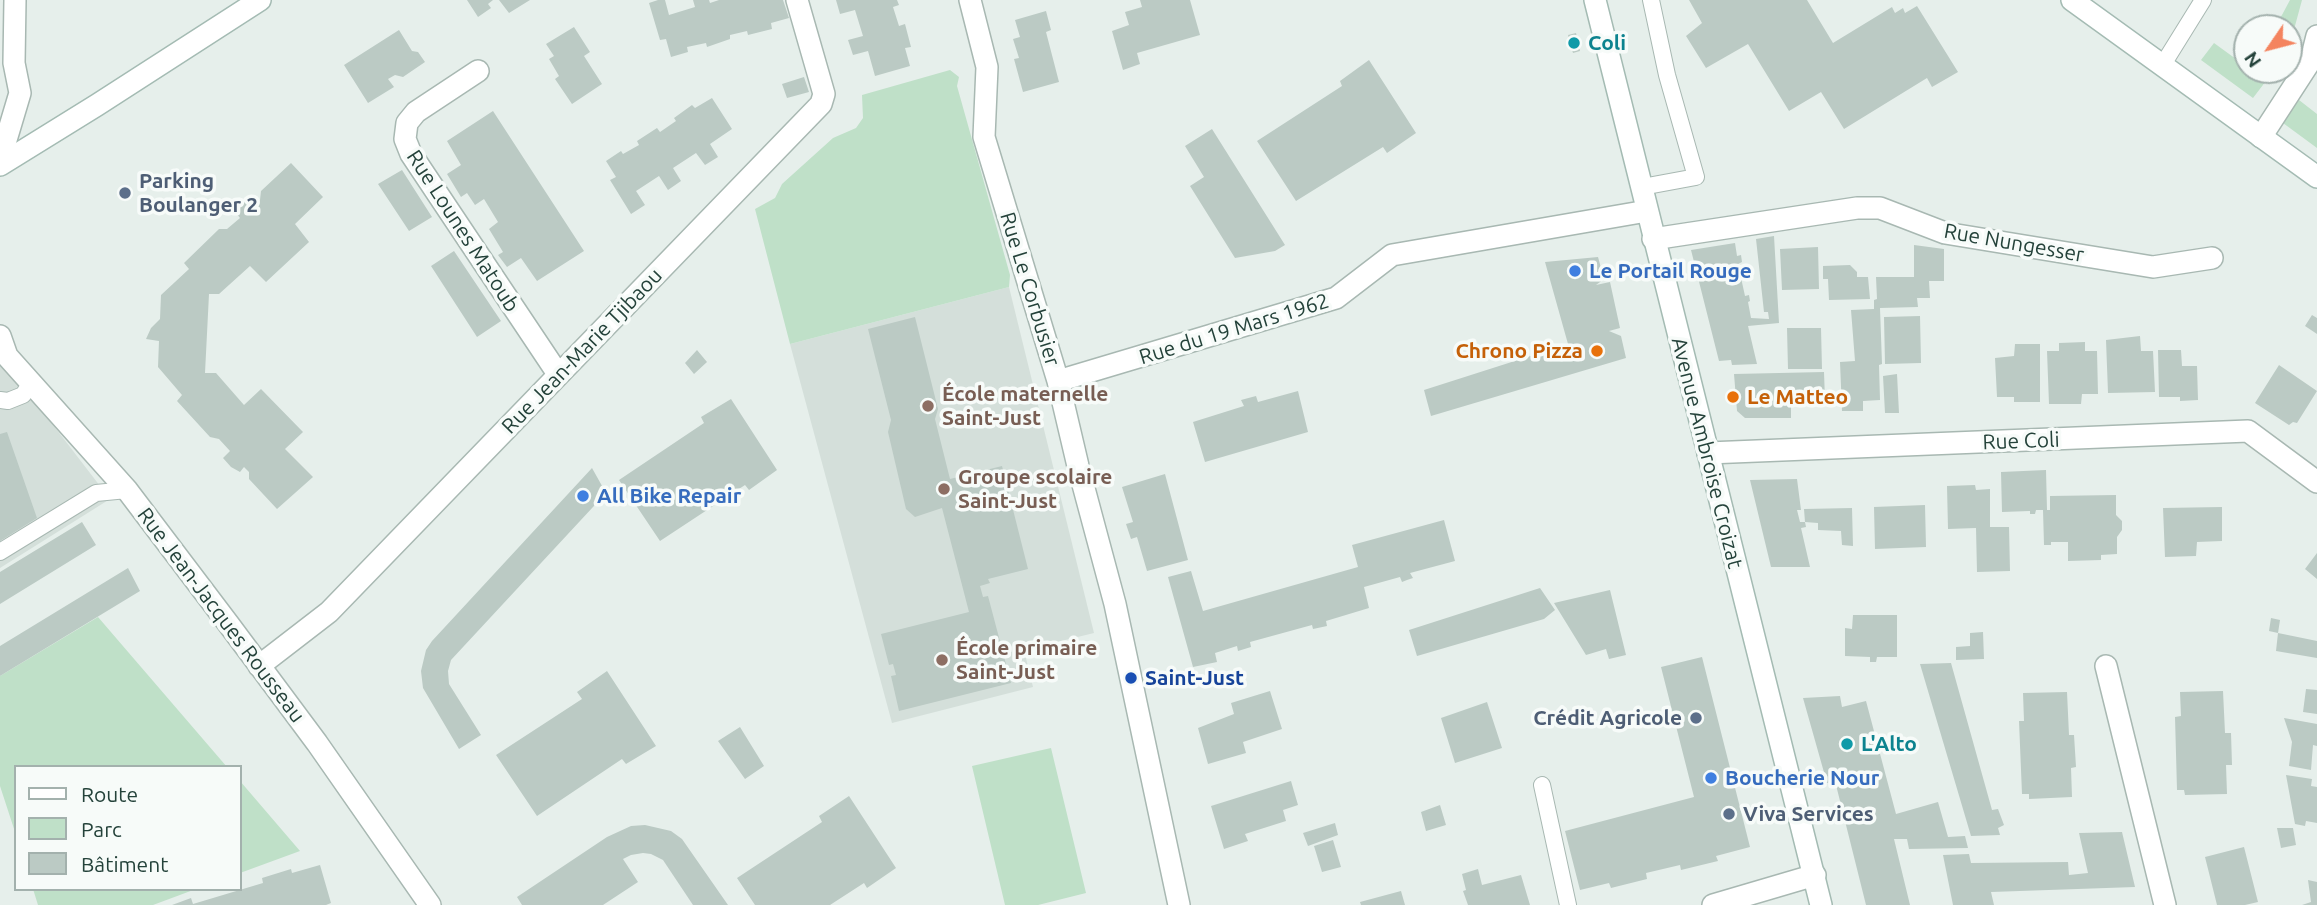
<!DOCTYPE html>
<html>
<head>
<meta charset="utf-8">
<style>
	body { margin:0 }
	#map { position:relative; width:2317px; height:905px; overflow:hidden; background:#e6efeb; font-family:Ubuntu,sans-serif }
	canvas { display:block }
	.legend { position:absolute; left:14px; top:765px; width:228px; height:126px; box-sizing:border-box; background:#f7fbf9; border:2px solid #a3b1ad; margin:0; padding:9px 12px; list-style:none; font-size:21px; color:#24423a }
	.legend li { display:flex; align-items:center; gap:14px; height:35px }
	.legend b { width:35px; border:2px solid #a3b1ad }
	.north { position:absolute; left:2233px; top:14px; width:70px; height:70px; box-sizing:border-box; background:#f7fbf9; border:2px solid #a3b1ad; border-radius:50%; rotate:235deg; font-size:19px; font-weight:700; line-height:28px; text-align:center; color:#24423a }
	.north::after { content:''; display:block; margin:auto; width:24px; height:32px; background:#f4845f; clip-path:polygon(50% 0,100% 100%,50% 72%,0 100%) }
</style>
</head>
<body>
<div id="map">
<canvas width="2317" height="905"></canvas>
<ul class="legend">
<li><b style="height:9px;background:#fff"></b>Route</li>
<li><b style="height:19px;background:#bfe0c8"></b>Parc</li>
<li><b style="height:19px;background:#bbcac4"></b>Bâtiment</li>
</ul>
<div class="north">N</div>
</div>
<script>
const context = document.querySelector('canvas').getContext('2d');
context.lineJoin = 'round';
function paint(path, color) {
  context.fillStyle = color;
  context.fill(path, 'evenodd');
}
function toPath(rows) {
  const path = new Path2D();
  for (const r of rows) {
    path.moveTo(r[0], r[1]);
    for (let i = 2; i < r.length; i += 2) path.lineTo(r[i], r[i + 1]);
  }
  return path;
}
function trace(path, color, width, dash) {
  context.strokeStyle = color;
  context.lineWidth = width;
  context.lineCap = dash ? 'butt' : 'round';
  context.setLineDash(dash || []);
  context.stroke(path);
}
function drawText(font, color, halo, rows, align = 'center') {
  context.font = font + ' Ubuntu,sans-serif';
  context.lineWidth = 7;
  context.setLineDash([]);
  context.textBaseline = 'middle';
  context.strokeStyle = halo;
  context.fillStyle = color;
  for (const [text, x, y, turn = 0] of rows) {
    context.save();
    context.translate(x, y);
    context.rotate((+turn || 0) * Math.PI / 180);
    context.textAlign = isNaN(turn) ? turn : align;
    if (halo) context.strokeText(text, 0, 0);
    context.fillText(text, 0, 0);
    context.restore();
  }
}
paint(toPath([
	[1009,287,1094,633,1024,650,1033,687,892,723,790,344],
	[0,356,110,499,0,568]
]), '#d4dfda');
paint(toPath([
	[2290,0,2302,0,2289,48,2289,28,2275,28],
	[2214,43,2247,67,2247,70,2251,70,2266,81,2253,98,2201,60],
	[950,70,959,77,957,86,1010,275,1009,287,790,344,755,209,775,198,782,184,833,138,856,128,863,118,862,95],
	[2299,100,2317,114,2317,148,2283,123],
	[98,617,227,767,16,767,16,835,0,786,0,676],
	[1051,748,1086,893,1038,905,1005,905,972,766],
	[240,781,300,851,240,873],
	[33,889,196,889,153,905,38,905]
]), '#bfe0c8');
paint(toPath([
	[467,0,493,0,488,4,491,8,478,17],
	[499,0,530,0,509,13],
	[658,0,665,0,669,15,695,7,693,0,709,0,710,3,719,0,783,0,789,18,771,23,772,29,748,35,747,31,730,35,730,39,707,47,706,43,687,47,688,52,671,57,666,39,660,40,649,3],
	[836,0,897,0,899,5,893,7,899,26,905,24,911,47,905,48,910,66,875,76,868,51,853,55,848,40,863,36,855,10,840,14],
	[1140,0,1190,0,1200,35,1137,53,1140,64,1123,70,1112,31,1129,25,1125,12,1142,7],
	[1689,0,1807,0,1833,43,1892,7,1895,13,1903,8,1905,13,1917,6,1958,72,1932,87,1927,78,1844,129,1821,92,1789,111,1748,44,1706,68,1686,36,1702,23],
	[1046,11,1051,30,1046,32,1059,82,1023,92,1014,59,1019,58,1013,39,1020,37,1015,20],
	[574,27,590,52,584,56,602,84,572,104,555,79,559,76,549,59,554,56,546,44],
	[399,30,412,51,418,52,425,62,403,77,395,75,388,79,394,87,368,103,344,65],
	[1576,33,1580,51,1573,53,1568,35],
	[1369,60,1416,133,1387,153,1383,147,1296,201,1257,141,1342,86,1340,81],
	[804,77,809,92,787,98,782,84],
	[712,98,732,129,710,144,718,157,705,165,696,153,673,168,681,181,668,190,659,176,636,191,645,205,631,214,610,180,616,177,606,161,621,151,623,154,639,145,637,141,657,128,660,132,676,121,674,118,692,105,695,108],
	[493,111,584,251,537,281,521,258,507,267,498,255,503,252,489,229,498,222,484,199,475,205,467,193,461,197,447,174,461,165,447,141],
	[1212,129,1285,245,1275,251,1235,258,1190,186,1204,177,1185,146],
	[291,163,323,197,295,224,309,242,266,282,250,266,219,294,209,294,205,373,216,373,244,405,261,389,303,432,285,449,313,477,277,509,249,479,249,472,244,467,240,472,231,467,223,458,230,451,219,439,210,437,177,401,182,395,158,367,159,341,146,339,151,328,160,319,161,295,189,269,184,263,219,229,227,229,240,218,233,209,250,197,256,203,260,200,261,191],
	[402,170,432,217,409,231,378,184],
	[1774,236,1779,323,1748,326,1757,364,1732,365,1731,360,1719,361,1691,250,1735,243,1737,256,1741,255,1742,262,1738,264,1745,296,1749,295,1750,301,1748,302,1751,318,1769,319,1768,312,1764,312,1756,239],
	[1914,245,1944,249,1944,281,1929,281,1930,298,1917,298,1918,307,1880,308,1882,364,1879,365,1880,400,1863,401,1863,411,1842,411,1840,362,1855,361,1851,310,1874,309,1874,300,1877,299,1876,277,1914,277],
	[1818,247,1819,289,1782,290,1780,249],
	[454,251,501,321,477,337,431,266],
	[1598,257,1604,279,1596,285,1610,282,1620,328,1609,331,1621,336,1626,358,1431,416,1424,390,1568,344,1545,262],
	[1850,265,1857,272,1857,277,1868,277,1870,299,1829,300,1828,279,1823,279,1823,266],
	[2312,315,2317,318,2317,334,2305,326],
	[1920,316,1921,363,1885,364,1884,317],
	[915,317,938,409,935,419,950,479,1002,466,1028,569,988,579,990,583,980,586,983,597,988,596,1011,683,899,711,891,676,896,675,893,664,889,665,881,634,969,612,942,508,915,517,906,509,888,432,891,420,868,329],
	[1787,328,1821,328,1822,369,1788,369],
	[2140,336,2141,351,2153,351,2155,392,2108,393,2106,340],
	[2085,342,2085,351,2097,351,2098,394,2082,394,2081,404,2049,404,2047,351,2059,351,2059,343],
	[2015,344,2040,344,2040,402,2014,402,2014,397,1997,397,1995,358,2014,356],
	[697,350,707,362,694,374,685,363],
	[2158,350,2181,350,2182,366,2197,366,2198,400,2180,401,2180,397,2159,397],
	[2279,365,2317,391,2297,423,2293,422,2289,425,2255,403],
	[1824,372,1825,400,1791,400,1791,418,1745,418,1737,411,1734,374],
	[1897,374,1899,413,1885,413,1883,376],
	[1298,391,1308,432,1205,462,1193,422,1244,406,1241,400,1256,396,1258,402],
	[731,399,777,470,749,490,745,485,660,541,619,480,704,423,701,417],
	[7,432,37,518,0,541,0,434],
	[592,468,606,493,451,660,448,671,449,684,481,735,459,749,423,688,421,671,426,650,432,641],
	[2046,470,2047,510,2050,510,2050,496,2116,495,2116,515,2122,521,2122,530,2117,537,2117,554,2101,555,2101,560,2068,561,2068,542,2051,542,2051,545,2044,545,2043,510,2036,510,2035,514,2030,514,2030,511,2002,512,2001,472],
	[1165,474,1188,560,1147,571,1137,537,1131,539,1126,524,1133,522,1122,487],
	[1797,479,1801,510,1797,510,1800,522,1805,522,1806,527,1801,528,1810,567,1771,567,1750,480],
	[1975,485,1976,490,1990,489,1990,527,2009,527,2010,571,1977,572,1976,528,1948,529,1947,486],
	[1925,505,1926,547,1875,549,1874,507],
	[2222,507,2222,541,2197,542,2196,556,2165,557,2163,508],
	[1852,508,1853,546,1842,545,1841,531,1818,530,1818,523,1805,522,1804,509],
	[1444,520,1455,561,1410,573,1413,578,1407,580,1402,582,1400,577,1364,587,1369,608,1326,621,1327,626,1313,629,1312,625,1250,642,1251,647,1238,651,1237,646,1215,653,1217,662,1193,667,1168,577,1191,571,1203,611,1358,567,1352,545],
	[82,522,96,545,0,604,0,572],
	[2317,553,2317,579,2305,569],
	[128,568,140,591,0,676,0,646],
	[1540,588,1555,610,1544,619,1417,656,1409,630],
	[1610,590,1626,655,1609,659,1606,649,1586,655,1554,603],
	[1853,615,1897,615,1897,657,1877,657,1876,662,1870,662,1870,657,1845,656,1845,628,1852,629],
	[2271,618,2280,620,2278,633,2317,641,2317,658,2276,651,2278,633,2269,631],
	[1983,632,1984,659,1956,660,1956,647,1970,646,1970,633],
	[1702,657,1750,847,1716,856,1718,861,1681,870,1680,865,1646,873,1647,879,1611,888,1609,883,1580,890,1565,831,1694,797,1661,667],
	[1951,663,1992,810,1998,809,2004,825,1998,828,2000,835,1971,836,1920,664],
	[607,671,656,746,626,764,622,759,537,816,496,755,582,699,577,692],
	[2306,689,2317,690,2317,714,2303,712],
	[1270,691,1282,729,1243,742,1246,753,1208,764,1198,728,1234,714,1231,703],
	[2223,691,2225,733,2231,733,2232,765,2226,765,2227,794,2185,795,2184,790,2177,790,2175,717,2181,716,2180,692],
	[2067,692,2069,735,2074,735,2076,767,2071,768,2072,797,2029,799,2029,794,2022,794,2019,721,2024,721,2023,693],
	[1840,696,1842,707,1866,701,1896,814,1938,802,1948,837,1965,836,1968,848,1909,849,1907,839,1894,839,1910,905,1866,905,1835,781,1827,783,1803,698],
	[1487,702,1502,748,1455,763,1441,718],
	[2284,718,2317,724,2317,746,2313,745,2311,770,2289,766,2292,742],
	[740,727,764,766,745,779,718,741],
	[2286,775,2312,779,2311,786,2317,787,2317,823,2306,821,2305,826,2295,824],
	[1291,781,1298,805,1283,810,1286,821,1245,834,1248,841,1224,849,1211,806],
	[849,796,896,868,867,888,864,883,830,905,755,905,737,878,822,822,819,816],
	[1440,805,1446,825,1426,831,1421,812],
	[1335,823,1338,835,1308,846,1303,833],
	[645,825,671,831,682,839,728,905,693,905,663,860,651,854,643,853,631,855,623,859,638,882,603,905,522,905,517,897,607,837,631,826],
	[2277,828,2293,828,2296,845,2281,848],
	[2122,832,2135,887,1991,892,1994,905,1953,905,1943,855,1969,854,1971,863,2068,862,2069,875,2088,873,2079,833],
	[1333,840,1341,867,1322,872,1314,846],
	[2244,847,2258,902,2245,905,2217,905,2205,857],
	[320,865,331,903,326,905,172,905,191,898,193,904,263,883,262,878,291,869,292,873],
	[1478,869,1482,885,1521,875,1530,905,1468,905,1463,891,1466,890,1462,874],
	[2308,880,2317,882,2317,905,2302,905,2311,902],
	[1401,891,1405,905,1361,905,1360,902]
]), '#bbcac4');
const lane = toPath([
	[2162,66,2203,0],
	[1642,187,1696,177,1667,75,1651,0],
	[0,400,8,401,23,395,31,383],
	[0,552,96,493,127,490],
	[1542,785,1568,905]
]);
const street = toPath([
	[970,0,987,67,984,137,1058,381,1078,466,1115,604,1179,905],
	[478,71,416,112,407,123,405,139,411,154,558,374],
	[2261,137,2311,60,2317,36],
	[0,160,20,93,14,63,15,0],
	[1653,239,1857,208,1880,208,1945,233,2153,267,2212,258],
	[0,336,7,356,127,490,230,626,317,743,430,905],
	[1058,381,1336,298,1392,255,1647,211],
	[1708,453,2248,431,2317,482],
	[259,666,329,612,821,104,824,94,797,0],
	[2106,666,2165,905],
	[1713,905,1815,875]
]);
const secondary = toPath([
	[1595,0,1821,905],
	[2072,0,2317,177],
	[0,165,97,105,260,0]
]);
trace(lane, '#a8b8b2', 18);
trace(street, '#a8b8b2', 24);
trace(secondary, '#a4bbb3', 24);
trace(lane, '#fff', 16);
trace(street, '#fff', 21);
trace(secondary, '#fff', 21);
for (const [x, y, r, color] of [
	[1574,43,7,"#0f9aa8"],
	[125,193,7,"#5c6f8a"],
	[1575,271,7,"#3f7fe0"],
	[1597,351,7,"#e8710a"],
	[1733,397,7,"#e8710a"],
	[928,406,7,"#8d6e63"],
	[944,489,7,"#8d6e63"],
	[583,496,7,"#3f7fe0"],
	[942,660,7,"#8d6e63"],
	[1131,678,7,"#1a4fb4"],
	[1696,718,7,"#5c6f8a"],
	[1847,744,7,"#0f9aa8"],
	[1711,778,7,"#3f7fe0"],
	[1729,814,7,"#5c6f8a"]
]) {
  const dot = new Path2D();
  dot.arc(x, y, r, 0, 2 * Math.PI);
  context.fillStyle = color;
  context.fill(dot);
  trace(dot, '#f7fbf9', 2.5);
}
drawText('bold 21px', '#0d838f', '#f7fbf9', [
	["Coli",1588,43],
	["L'Alto",1861,744]
], 'left');
drawText('bold 21px', '#4e5e75', '#f7fbf9', [
	["Parking",139,181],
	["Boulanger 2",139,205],
	["Crédit Agricole",1682,718,"right"],
	["Viva Services",1743,814]
], 'left');
drawText('21px', '#24423a', '#f7fbf9', [
	["Rue Lounes Matoub",463,231,57],
	["Rue Nungesser",2014,243,10],
	["Rue Le Corbusier",1030,289,73],
	["Rue du 19 Mars 1962",1234,329,-17],
	["Rue Jean-Marie Tjibaou",582,351,-46],
	["Rue Coli",2021,441,-2],
	["Avenue Ambroise Croizat",1707,453,76],
	["Rue Jean-Jacques Rousseau",221,615,53]
]);
drawText('bold 21px', '#366cbe', '#f7fbf9', [
	["Le Portail Rouge",1589,271],
	["All Bike Repair",597,496],
	["Boucherie Nour",1725,778]
], 'left');
drawText('bold 21px', '#c56008', '#f7fbf9', [
	["Chrono Pizza",1583,351],
	["Le Matteo",1747,397,"left"]
], 'right');
drawText('bold 21px', '#785e54', '#f7fbf9', [
	["École maternelle",942,394],
	["Saint-Just",942,418],
	["Groupe scolaire",958,477],
	["Saint-Just",958,501],
	["École primaire",956,648],
	["Saint-Just",956,672]
], 'left');
drawText('bold 21px', '#164399', '#f7fbf9', [
	["Saint-Just",1145,678]
], 'left');
</script>
</body>
</html>
